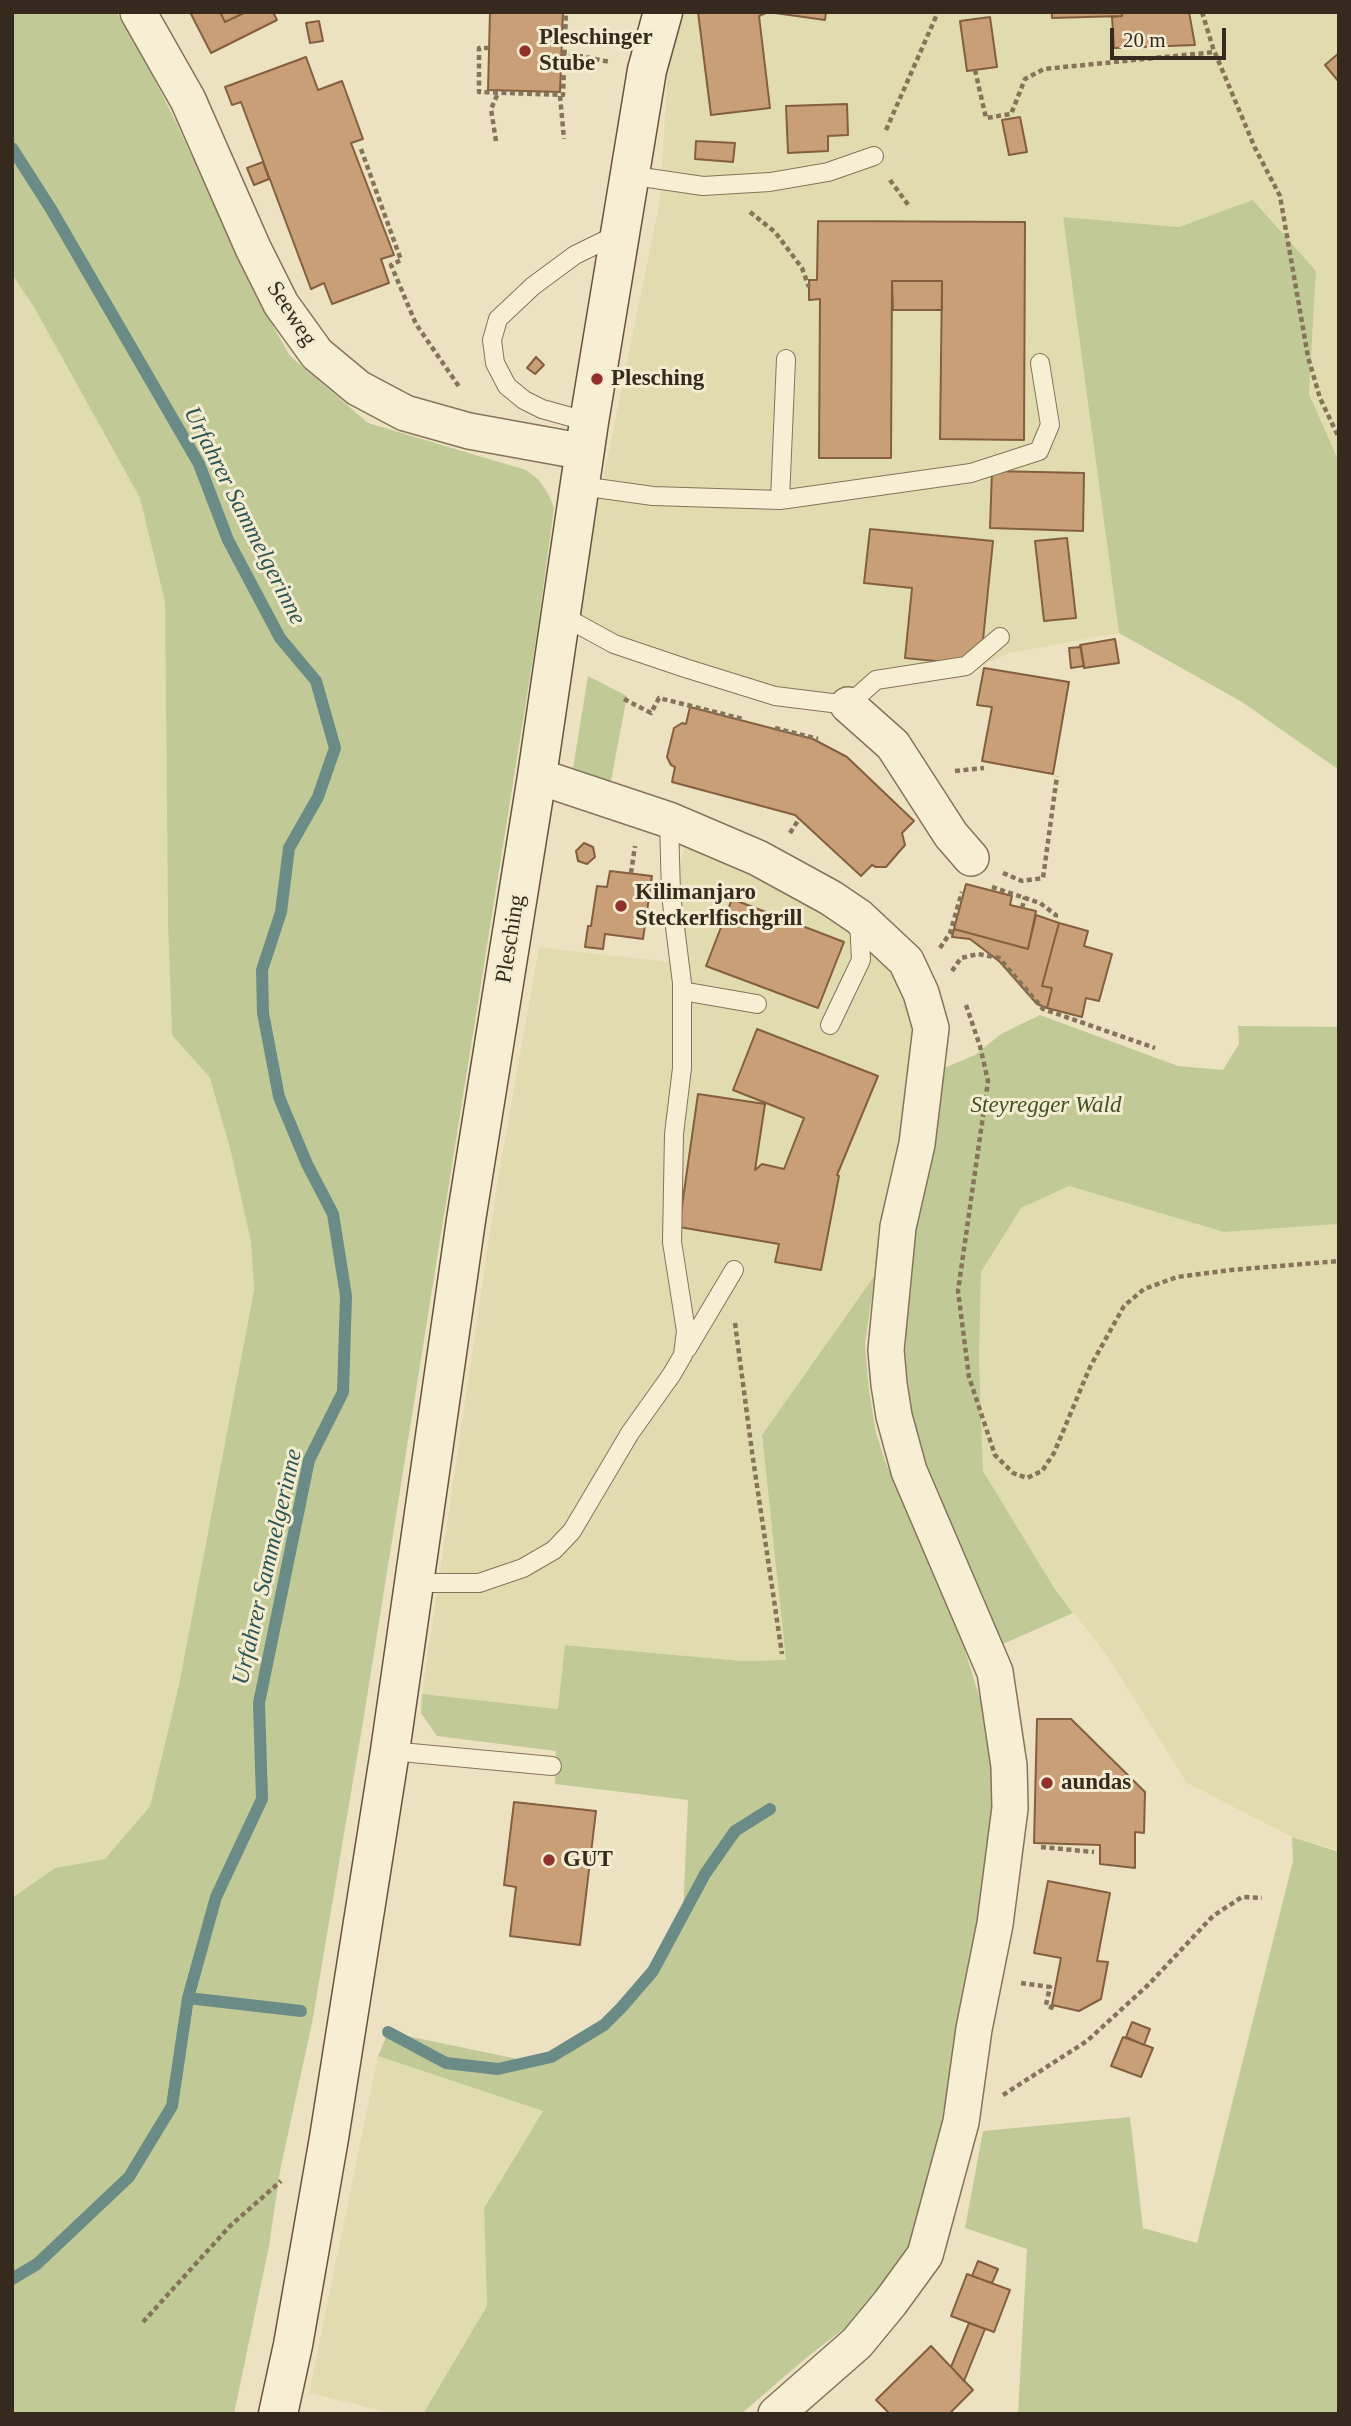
<!DOCTYPE html>
<html>
<head>
<meta charset="utf-8">
<style>
	body { margin:0 }
	#map { position:relative; width:1351px; height:2426px; overflow:hidden; background:#ece2c1; font-family:"Times New Roman",serif }
	canvas { display:block }
	.frame { position:absolute; inset:0; border:14px solid #352a1d; pointer-events:none }
	.scale { position:absolute; left:1110px; top:28px; width:116px; height:32px; box-sizing:border-box; border:4px solid #352a1d; border-top:0; padding-left:9px; font-size:21px; line-height:24px; white-space:nowrap; color:#352a1d; -webkit-text-stroke:5px #f4ecd1; paint-order:stroke }
</style>
</head>
<body>
<div id="map">
<canvas width="1351" height="2426"></canvas>
<div class="frame"></div>
<div class="scale">20 m</div>
</div>
<script>
const context = document.querySelector('canvas').getContext('2d');
context.lineJoin = 'round';
function paint(path, color) {
  context.fillStyle = color;
  context.fill(path, 'evenodd');
}
function toPath(rows) {
  const path = new Path2D();
  for (const r of rows) {
    path.moveTo(r[0], r[1]);
    for (let i = 2; i < r.length; i += 2) path.lineTo(r[i], r[i + 1]);
  }
  return path;
}
function trace(path, color, width, dash) {
  context.strokeStyle = color;
  context.lineWidth = width;
  context.lineCap = dash ? 'butt' : 'round';
  context.setLineDash(dash || []);
  context.stroke(path);
}
function drawText(font, color, halo, rows, align = 'center') {
  context.font = font + ' "Times New Roman",serif';
  context.lineWidth = 6;
  context.setLineDash([]);
  context.textBaseline = 'middle';
  context.strokeStyle = halo;
  context.fillStyle = color;
  for (const [text, x, y, turn = 0] of rows) {
    context.save();
    context.translate(x, y);
    context.rotate((+turn || 0) * Math.PI / 180);
    context.textAlign = isNaN(turn) ? turn : align;
    if (halo) context.strokeText(text, 0, 0);
    context.fillText(text, 0, 0);
    context.restore();
  }
}
paint(toPath([
	[683,12,1339,12,1339,462,1309,394,1316,271,1254,200,1179,227,1064,217,1119,633,1010,653,964,672,877,687,827,703,614,644,576,612,660,200,668,67],
	[12,274,35,309,140,498,165,602,168,923,172,1034,210,1078,231,1152,251,1242,254,1290,179,1685,150,1806,105,1859,55,1868,12,1898],
	[686,840,810,899,896,969,909,1011,915,1052,910,1090,875,1275,762,1435,786,1660,742,1661,565,1645,559,1709,422,1694,497,1184,539,947,668,962,678,875],
	[1069,1186,1224,1232,1339,1224,1339,1850,1292,1837,1187,1783,1106,1654,1056,1591,983,1471,979,1361,981,1272,1021,1207],
	[378,2056,543,2111,484,2208,487,2306,423,2414,395,2414,309,2393]
]), '#e1dcaf');
paint(toPath([
	[12,12,116,12,137,45,174,118,256,296,290,356,368,423,526,470,538,479,549,495,554,508,537,633,363,1722,312,2023,280,2171,269,2246,234,2414,12,2414,12,1898,55,1868,105,1859,150,1806,179,1685,254,1290,251,1242,231,1152,210,1078,172,1035,168,923,165,602,140,498,35,309,12,274],
	[1253,200,1316,271,1309,394,1339,462,1339,770,1242,702,1119,633,1063,217,1179,227],
	[588,676,627,696,611,781,573,768],
	[1040,1015,1178,1066,1223,1070,1239,1044,1238,1026,1339,1027,1339,1224,1224,1232,1069,1186,1021,1208,981,1272,979,1361,983,1471,1056,1591,1073,1613,1003,1644,915,1443,905,1355,907,1284,921,1189,942,1069,975,1055,1001,1034],
	[875,1275,865,1344,869,1390,876,1433,887,1466,948,1595,988,1725,994,1786,979,1919,925,2214,897,2276,863,2314,806,2358,741,2414,423,2414,487,2306,484,2208,543,2111,378,2056,388,2032,532,2062,551,2057,604,2025,653,1971,675,1933,683,1914,688,1800,555,1784,556,1751,437,1736,421,1713,422,1694,558,1709,565,1645,742,1661,786,1660,762,1435],
	[1292,1837,1339,1852,1339,2414,1018,2414,1027,2249,965,2228,983,2131,1130,2117,1143,2228,1197,2243,1293,1861]
]), '#c1ca96');
trace(toPath([
	[12,148,51,209,199,464,228,540,280,638,316,681,335,748,318,797,289,848,281,912,262,970,263,1013,279,1097,307,1164,333,1214,346,1296,343,1392,309,1460,259,1703,262,1799,216,1897,188,1998,172,2106,129,2177,37,2264,12,2279],
	[188,1998,301,2011],
	[388,2032,446,2063,498,2069,551,2057,604,2025,621,2008,653,1971,705,1874,735,1831,770,1809]
]), '#6b8c86', 12);
const building = toPath([
	[190,12,220,12,225,22,246,12,273,12,277,20,211,53,190,12],
	[220,12,246,12,225,22,220,12],
	[490,12,563,12,560,92,488,90,490,12],
	[698,12,826,12,825,20,768,12,759,16,770,108,711,115,698,12],
	[1052,12,1122,12,1122,16,1052,18,1052,12],
	[1122,12,1189,12,1195,45,1114,48,1112,17,1122,16,1122,12],
	[990,17,997,67,967,71,960,21,990,17],
	[319,21,323,41,310,43,306,23,319,21],
	[1339,53,1339,82,1325,65,1339,53],
	[306,57,318,90,342,81,363,139,351,143,394,255,381,259,389,283,332,304,324,283,311,289,241,102,232,105,225,87,306,57],
	[847,104,848,135,828,136,828,151,788,153,786,106,847,104],
	[1020,117,1027,152,1009,155,1002,120,1020,117],
	[696,141,735,143,733,162,695,159,696,141],
	[263,162,269,179,254,185,247,168,263,162],
	[818,221,1025,222,1024,440,940,439,942,281,892,281,891,458,819,458,820,299,809,300,809,280,817,280,818,221],
	[892,281,942,281,942,310,893,310,892,281],
	[536,357,544,365,535,374,527,368,536,357],
	[992,471,1084,473,1083,531,990,528,992,471],
	[870,529,993,541,983,640,956,663,905,658,912,588,864,583,870,529],
	[1067,538,1076,618,1044,621,1035,541,1067,538],
	[1115,639,1119,663,1084,668,1080,645,1115,639],
	[1081,647,1084,666,1071,668,1069,648,1081,647],
	[984,668,1069,682,1053,774,982,761,992,707,977,705,984,668],
	[690,707,813,739,847,757,914,821,902,833,905,845,886,867,876,867,872,865,861,876,795,815,672,782,675,767,671,765,667,757,674,728,682,723,686,724,690,707],
	[584,843,593,847,595,857,587,864,578,861,576,851,584,843],
	[610,871,652,876,643,939,605,934,603,949,585,947,588,926,591,926,597,886,607,887,610,871],
	[966,884,1012,896,1010,905,1036,911,1028,949,954,929,966,884],
	[732,899,844,942,818,1008,706,966,732,899],
	[1036,915,1059,923,1042,986,1052,988,1047,1008,1037,1004,1000,962,991,955,970,939,952,937,954,929,1028,949,1036,915],
	[1059,923,1088,931,1084,946,1112,954,1099,1001,1086,998,1082,1017,1047,1008,1052,988,1042,986,1059,923],
	[757,1029,878,1076,837,1175,839,1176,821,1270,775,1262,779,1244,679,1227,698,1094,765,1104,755,1170,762,1164,784,1169,804,1118,733,1090,757,1029],
	[1037,1719,1071,1719,1145,1792,1144,1833,1135,1832,1135,1868,1100,1864,1100,1845,1034,1843,1037,1719],
	[514,1802,596,1811,580,1945,510,1936,516,1887,504,1885,514,1802],
	[1048,1881,1110,1893,1097,1961,1108,1962,1101,1999,1079,2011,1052,2005,1061,1958,1034,1953,1048,1881],
	[1132,2022,1150,2029,1144,2045,1126,2037,1132,2022],
	[1123,2037,1153,2048,1141,2077,1111,2066,1123,2037],
	[978,2261,998,2269,992,2283,972,2276,978,2261],
	[967,2274,1010,2290,994,2332,951,2316,967,2274],
	[969,2323,985,2329,964,2381,951,2367,969,2323],
	[931,2346,973,2390,949,2414,890,2414,876,2400,931,2346]
]);
paint(building, '#c99f78');
trace(building, '#835f40', 2);
const service = toPath([
	[628,175,703,186,770,182,828,172,874,156],
	[589,422,542,409,524,400,507,386,495,363,492,340,498,319,533,286,575,255,620,233],
	[581,486,653,496,780,500,971,473,1039,451,1050,425,1040,363],
	[780,500,786,359],
	[561,615,614,644,685,668,775,696,848,705,876,680,966,666,1000,637],
	[682,991,757,1004],
	[830,1025,861,960,859,920],
	[687,1349,734,1270],
	[414,1583,479,1583,523,1568,554,1550,572,1531,630,1433,672,1374,683,1355,686,1331,672,1242,674,1134,682,1068,682,983,671,895,669,820],
	[390,1751,552,1766]
]);
const minor = toPath([
	[138,12,188,100,253,248,281,304,317,354,358,388,405,413,469,431,585,452],
	[848,705,893,745,951,835,971,858],
	[537,776,669,820,758,858,831,898,859,917,906,961,921,993,931,1028,917,1144,898,1227,886,1350,889,1384,894,1416,909,1471,995,1672,1009,1766,1010,1808,995,1924,974,2029,961,2122,925,2255,890,2303,857,2343,776,2414]
]);
const secondary = toPath([
	[278,2414,293,2345,329,2138,390,1751,466,1220,537,776,589,422,647,70,663,12]
]);
trace(service, '#85735a', 20);
trace(minor, '#85735a', 38);
trace(secondary, '#67543d', 41);
trace(toPath([
	[1202,12,1213,48,1255,148,1280,196,1308,357,1320,398,1339,438],
	[489,48,479,48,479,92,563,95,566,12],
	[561,54,575,55,610,62],
	[975,70,986,118,1011,114,1025,79,1044,69,1215,52],
	[560,96,564,139],
	[886,130,938,12],
	[496,141,491,109,498,93],
	[361,149,401,260,391,265,416,324,460,388],
	[890,180,909,206],
	[750,212,775,232,802,268,809,287],
	[624,699,651,713,659,698,743,719],
	[775,728,818,739],
	[955,771,984,768],
	[790,833,799,819],
	[631,873,635,846],
	[1003,873,1022,881,1043,878,1057,776],
	[992,887,1040,903,1056,915,1055,921],
	[1022,908,1025,897],
	[940,948,950,933,962,892],
	[952,971,961,958,978,954,999,958,1043,1009,1155,1048],
	[966,1005,980,1046,988,1081,958,1291,969,1377,995,1455,1013,1473,1027,1478,1042,1471,1054,1453,1090,1367,1124,1306,1144,1289,1177,1277,1231,1270,1339,1261],
	[735,1323,752,1452,782,1654],
	[1041,1847,1094,1852],
	[1021,1983,1050,1987,1046,2005,1055,2009],
	[1003,2095,1087,2041,1148,1985,1213,1916,1242,1897,1262,1898],
	[143,2322,230,2226,281,2181]
]), '#85735a', 4.5, [5, 3.5]);
trace(service, '#f7efd4', 18);
trace(minor, '#f7efd4', 35);
trace(secondary, '#f7efd4', 38);
for (const [x, y, r, color] of [
	[525,51,7,"#92312c"],
	[597,379,7,"#92312c"],
	[621,906,7,"#92312c"],
	[1047,1783,7,"#92312c"],
	[549,1860,7,"#92312c"]
]) {
  const dot = new Path2D();
  dot.arc(x, y, r, 0, 2 * Math.PI);
  context.fillStyle = color;
  context.fill(dot);
  trace(dot, '#f4ecd1', 2.5);
}
drawText('bold 23px', '#352a1d', '#f4ecd1', [
	["Pleschinger",539,38],
	["Stube",539,64],
	["Plesching",611,379],
	["Kilimanjaro",635,893],
	["Steckerlfischgrill",635,919],
	["aundas",1061,1783],
	["GUT",563,1860]
], 'left');
drawText('23px', '#352a1d', '#f4ecd1', [
	["Seeweg",291,314,57],
	["Plesching",511,939,-81]
]);
drawText('italic 23px', '#435125', '#f4ecd1', [
	["Steyregger Wald",1046,1106]
]);
drawText('italic 24px', '#2d5554', '#f4ecd1', [
	["Urfahrer Sammelgerinne",244,516,63],
	["Urfahrer Sammelgerinne",268,1567,-77]
]);
</script>
</body>
</html>
